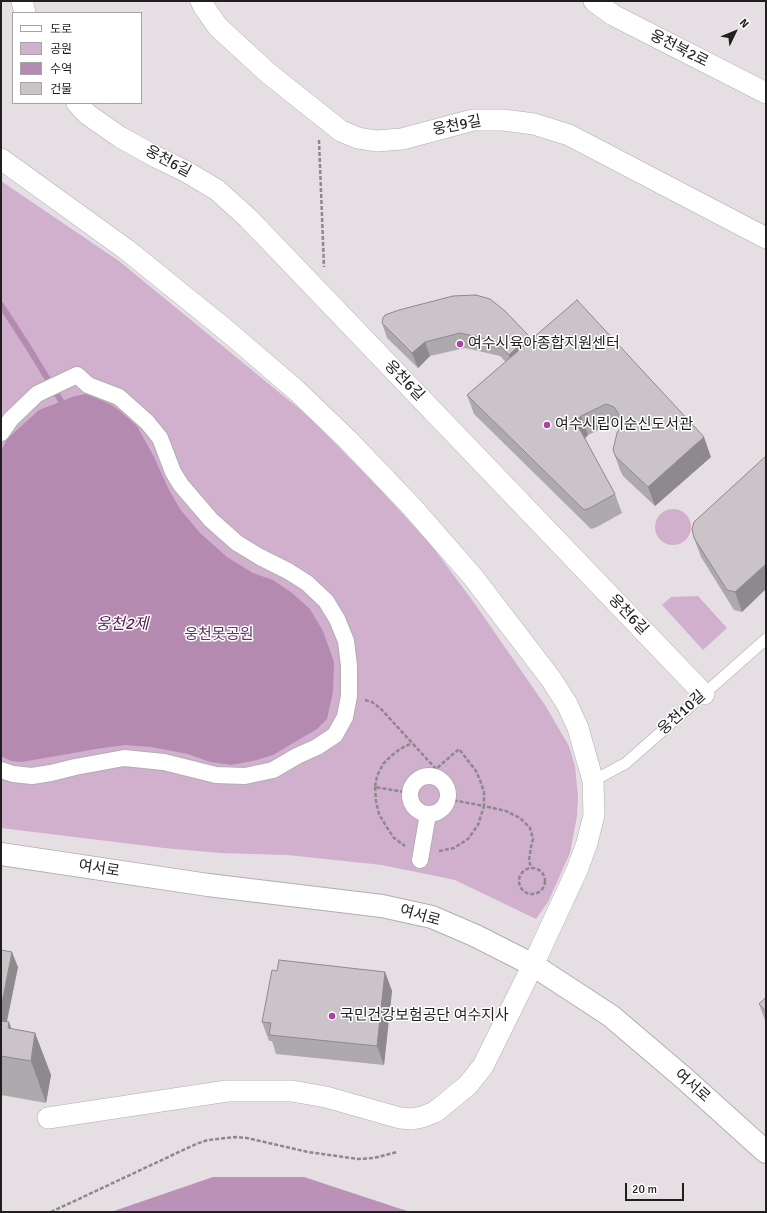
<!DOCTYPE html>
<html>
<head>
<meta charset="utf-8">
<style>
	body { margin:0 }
	#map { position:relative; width:767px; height:1213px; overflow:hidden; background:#e5dfe4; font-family:Signika,"Noto Sans KR",sans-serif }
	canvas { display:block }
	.frame { position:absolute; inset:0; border:2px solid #201e1f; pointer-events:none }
	.legend { position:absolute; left:12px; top:12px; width:130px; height:92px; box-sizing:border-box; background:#fff; border:1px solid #a6a5a5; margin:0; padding:5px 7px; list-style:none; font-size:12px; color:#201e1f }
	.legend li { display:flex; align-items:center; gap:8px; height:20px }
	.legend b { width:20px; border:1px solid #a6a5a5 }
	.north { position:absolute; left:715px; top:12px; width:40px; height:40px; -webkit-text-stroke:3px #fff; paint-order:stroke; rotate:47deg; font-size:11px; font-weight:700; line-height:16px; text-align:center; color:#201e1f }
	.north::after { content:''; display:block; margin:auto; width:14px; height:18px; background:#201e1f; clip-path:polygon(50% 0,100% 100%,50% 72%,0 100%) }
	.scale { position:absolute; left:625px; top:1183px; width:59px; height:18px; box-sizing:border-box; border:2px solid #201e1f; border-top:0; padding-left:5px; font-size:12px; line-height:14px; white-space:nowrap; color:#201e1f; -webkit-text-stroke:3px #fff; paint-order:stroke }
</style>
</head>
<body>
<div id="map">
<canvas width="767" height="1213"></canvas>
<div class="frame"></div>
<ul class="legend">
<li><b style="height:5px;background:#fff"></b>도로</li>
<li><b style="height:11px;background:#d1b0ce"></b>공원</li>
<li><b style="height:11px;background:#b48ab1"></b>수역</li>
<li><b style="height:11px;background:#cac4c9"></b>건물</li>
</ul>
<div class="north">N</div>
<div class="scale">20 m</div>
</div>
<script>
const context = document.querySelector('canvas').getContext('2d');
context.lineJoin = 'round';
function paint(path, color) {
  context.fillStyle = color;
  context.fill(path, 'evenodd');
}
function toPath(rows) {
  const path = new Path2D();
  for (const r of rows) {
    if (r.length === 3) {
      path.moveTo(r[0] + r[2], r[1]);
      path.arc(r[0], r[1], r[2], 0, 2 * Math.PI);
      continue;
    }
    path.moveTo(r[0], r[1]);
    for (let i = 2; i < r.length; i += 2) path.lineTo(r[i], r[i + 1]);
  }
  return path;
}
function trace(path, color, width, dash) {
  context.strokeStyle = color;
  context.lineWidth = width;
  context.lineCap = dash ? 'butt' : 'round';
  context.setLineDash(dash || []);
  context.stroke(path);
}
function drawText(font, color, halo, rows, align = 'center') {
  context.font = font + ' Signika,"Noto Sans KR",sans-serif';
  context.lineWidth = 3;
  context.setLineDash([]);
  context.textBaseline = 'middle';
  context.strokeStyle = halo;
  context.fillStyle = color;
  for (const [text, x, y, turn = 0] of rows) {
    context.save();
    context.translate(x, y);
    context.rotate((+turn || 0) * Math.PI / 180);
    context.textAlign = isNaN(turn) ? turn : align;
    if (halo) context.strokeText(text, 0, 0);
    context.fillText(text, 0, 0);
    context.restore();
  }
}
paint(toPath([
	[1,181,119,261,308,416,380,489,432,546,475,604,545,705,569,746,575,766,578,796,577,816,570,853,548,902,536,919,455,880,382,865,287,855,220,853,164,848,1,828],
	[673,527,18],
	[698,596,727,628,703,650,662,605,671,597]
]), '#d1b0ce');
paint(toPath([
	[213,1177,304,1177,407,1211,407,1212,111,1212]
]), '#bb91b8');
paint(toPath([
	[86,394,110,404,120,411,137,426,154,457,168,488,180,509,200,533,227,557,253,573,273,580,292,593,310,609,323,631,334,662,333,692,327,719,317,729,273,755,253,761,231,765,210,762,188,754,151,747,125,745,96,749,22,762,11,761,1,756,1,452,7,439,39,410,75,396]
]), '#b48ab1');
trace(toPath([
	[1,305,27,345,61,401]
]), '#b48ab1', 6);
const service = toPath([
	[593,781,626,763,766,639]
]);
const pedestrian = toPath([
	[1,433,11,419,37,394,77,375,88,385,119,397,147,422,160,438,173,472,181,485,211,520,237,543,260,557,288,571,307,583,326,601,337,619,346,641,349,666,349,696,345,717,335,735,317,747,297,756,273,770,245,776,216,775,164,762,124,758,75,767,51,773,32,776,13,774,1,770],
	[429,795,19],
	[420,860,428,814]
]);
const minor = toPath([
	[22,1,25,13],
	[201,1,204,7,218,27,268,73,341,131,358,138,376,141,402,139,473,120,503,120,534,124,569,135,766,238],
	[594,1,613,15,766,93],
	[77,103,87,114,120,137,156,157,185,171,217,190,248,218,704,694],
	[1,159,127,250,226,330,296,390,348,440,412,507,473,577,551,679,567,704,578,728,593,781,594,815,587,843,577,870,533,965,483,1066,468,1085,435,1112,422,1117,412,1119,400,1118,326,1097,292,1091,227,1091,48,1118]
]);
const tertiary = toPath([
	[1,854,208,885,382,906,432,917,476,936,533,965,611,1016,685,1079,766,1152]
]);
trace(service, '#b2adb1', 12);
trace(pedestrian, '#b2adb1', 18);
trace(minor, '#b2adb1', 22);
trace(tertiary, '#b2adb1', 24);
trace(toPath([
	[319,140,324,267],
	[365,700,372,702,381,709,436,769,459,749,476,771,480,780,484,792,484,806,506,811,520,818,530,828,533,839,531,847,529,860,531,868],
	[435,777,436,769],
	[375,787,376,801,379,814,386,826,394,838,405,846],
	[410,793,375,787,377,776,383,764,391,756,400,749,412,743],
	[439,851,454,848,468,839,478,825,484,806,447,799],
	[532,881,13],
	[51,1212,196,1144,208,1140,235,1137,247,1138,308,1152,358,1159,374,1158,397,1152]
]), '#8c888b', 2.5, [4, 2]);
trace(service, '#fff', 11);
trace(pedestrian, '#fff', 16);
trace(minor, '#fff', 21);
trace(tertiary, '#fff', 22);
paint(toPath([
	[382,323,531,340,711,457,655,506,623,476,620,470,613,450,621,426,613,423,588,435,585,439,615,494,622,513,597,527,591,529,474,414,467,395,506,362,500,356,465,348,430,356,418,368,387,338],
	[766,456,742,612,734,610,701,557,694,538],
	[1,950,18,967,7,1022,11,1029,35,1033,51,1075,46,1103,1,1095],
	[277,971,385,972,392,991,384,1065,276,1054,272,1041,269,1041,262,1022],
	[766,997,766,1023,759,1004]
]), '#aea9ad');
paint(toPath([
	[529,336,535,351,514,370,509,355],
	[425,342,430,356,418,368,412,353],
	[581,416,588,435,584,439,578,426,577,420],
	[704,437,711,457,655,506,648,487],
	[766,564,766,589,742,612,735,592],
	[12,952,18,967,4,1034,1,1025,1,1008],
	[385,972,392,991,384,1065,377,1046],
	[9,1022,23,1060,8,1028],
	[35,1033,51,1075,46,1103,31,1061]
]), '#8d898d');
const building = toPath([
	[476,295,490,299,505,311,529,336,509,355,495,341,460,333,425,342,412,353,382,323,383,318,385,315,399,310,453,296,476,295],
	[577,300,704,437,648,487,616,457,613,450,617,433,622,424,620,416,614,407,606,404,581,416,577,420,578,426,615,494,590,508,584,510,467,395,577,300],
	[766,456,766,564,735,592,727,590,694,538,692,529,694,522,766,456],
	[1,950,12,952,1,1008,1,950],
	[279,960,385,972,377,1046,269,1035,271,1023,262,1022,272,970,277,971,279,960],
	[766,997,766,1011,759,1004,766,997],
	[1,1021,9,1022,8,1028,35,1033,31,1061,1,1056,1,1021]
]);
paint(building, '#cac4c9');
trace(building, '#8d898d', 1);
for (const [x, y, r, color] of [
	[460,344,4,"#a943a7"],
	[547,425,4,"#a943a7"],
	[332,1016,4,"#a943a7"]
]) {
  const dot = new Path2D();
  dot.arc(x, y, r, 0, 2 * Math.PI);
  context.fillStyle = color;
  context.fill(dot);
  trace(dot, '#fff', 1.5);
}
drawText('15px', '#201e1f', '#fff', [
	["웅천북2로",679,49,27],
	["웅천9길",457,126,-11],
	["웅천6길",168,162,28],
	["웅천6길",404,381,46],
	["웅천6길",628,615,46],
	["웅천10길",682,713,-42],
	["여서로",99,869,9],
	["여서로",420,916,16],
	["여서로",692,1086,41]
]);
drawText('15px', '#201e1f', '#fff', [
	["여수시육아종합지원센터",468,344],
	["여수시립이순신도서관",555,425],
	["국민건강보험공단 여수지사",340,1016]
], 'left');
drawText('15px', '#653163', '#fff', [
	["웅천못공원",219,635]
]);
drawText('italic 16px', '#542052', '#fff', [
	["웅천2제",122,625]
]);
</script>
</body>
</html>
